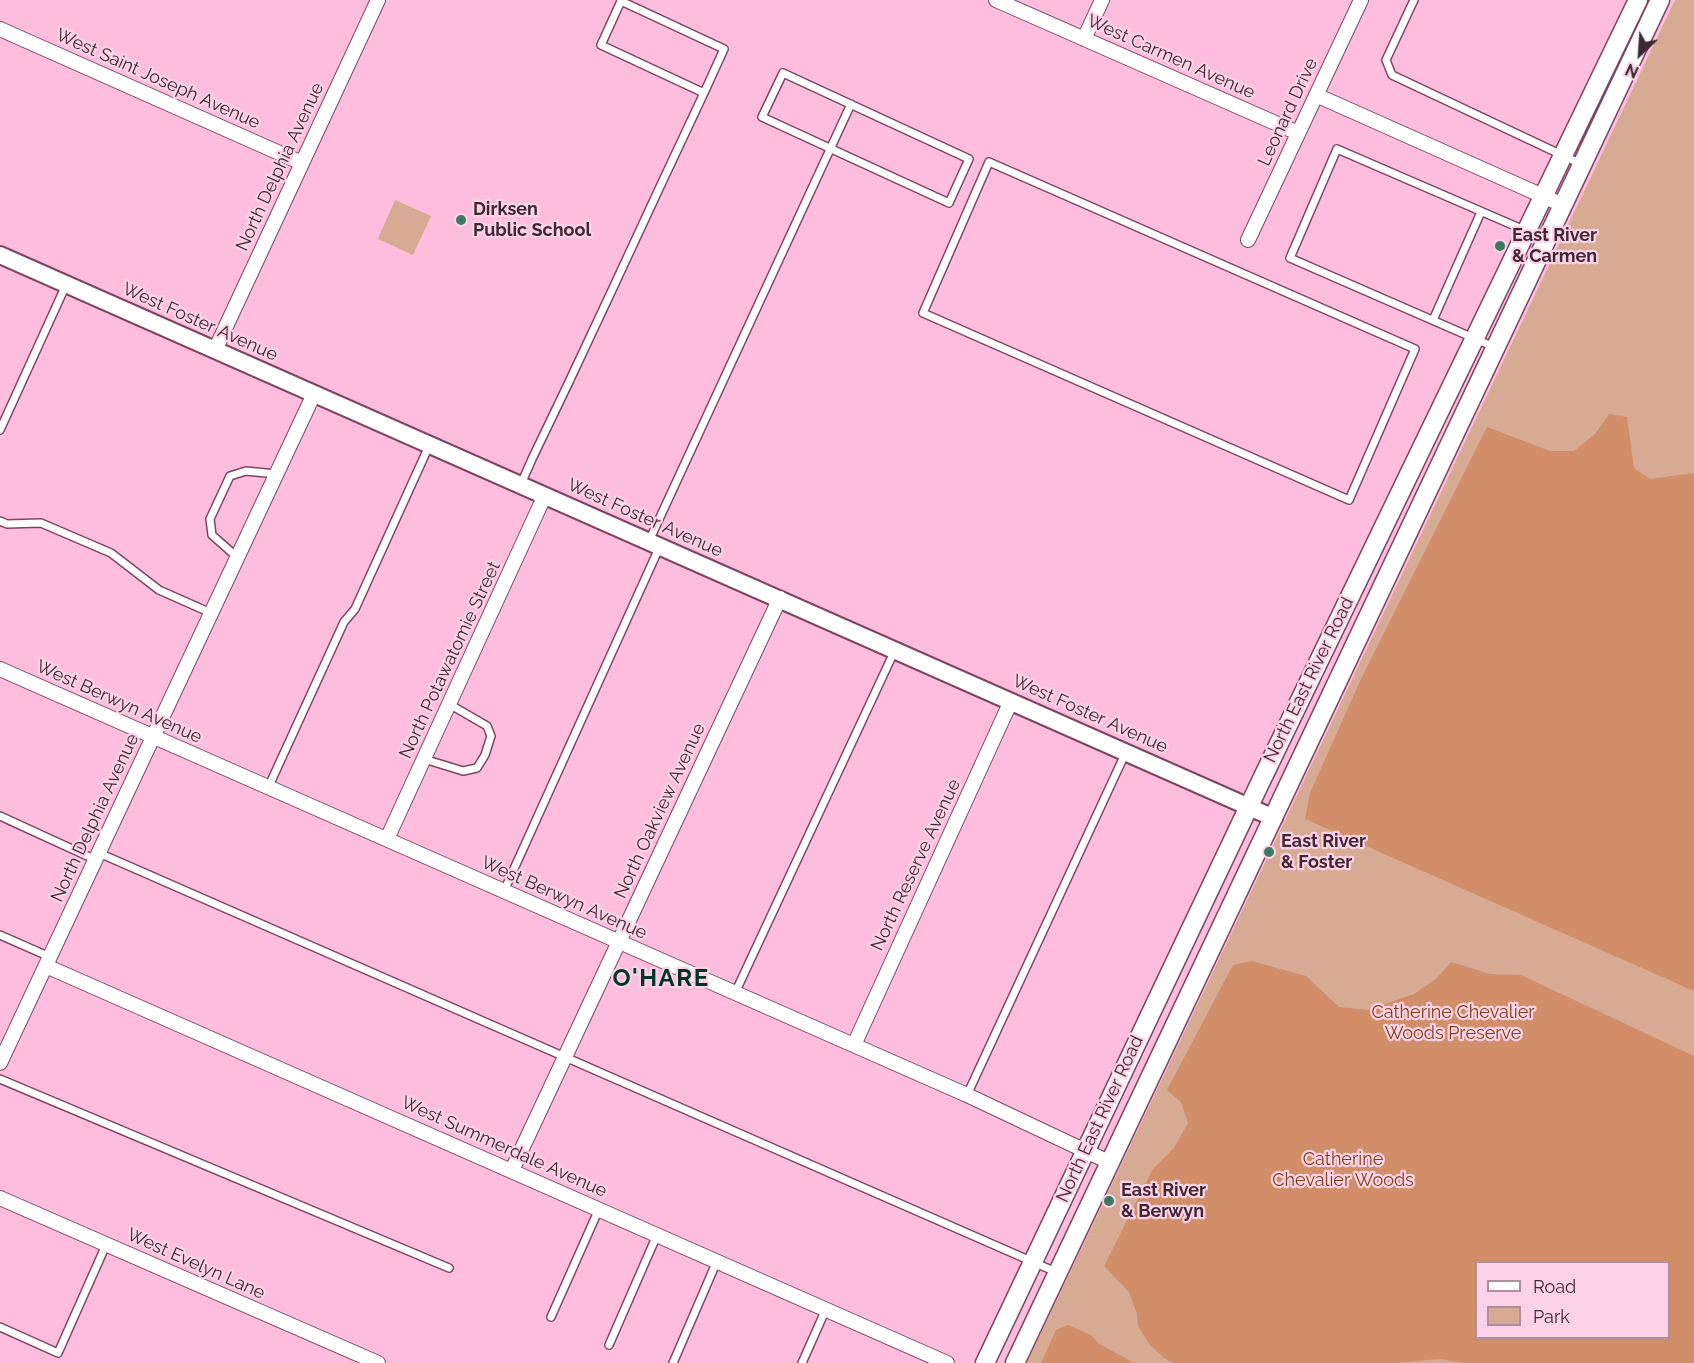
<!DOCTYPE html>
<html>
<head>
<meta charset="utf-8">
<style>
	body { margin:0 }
	#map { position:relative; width:1694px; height:1363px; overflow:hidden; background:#ffbddd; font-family:Raleway,sans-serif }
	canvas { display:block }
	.legend { position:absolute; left:1475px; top:1261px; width:195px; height:78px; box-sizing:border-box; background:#fcd3e6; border:2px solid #b18e9f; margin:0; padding:8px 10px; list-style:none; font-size:18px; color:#402734 }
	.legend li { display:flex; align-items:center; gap:12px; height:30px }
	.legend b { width:30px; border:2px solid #b18e9f }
	.north { position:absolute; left:1610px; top:24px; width:60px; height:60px; -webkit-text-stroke:4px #fcd3e6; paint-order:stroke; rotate:205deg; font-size:16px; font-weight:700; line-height:24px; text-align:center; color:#402734 }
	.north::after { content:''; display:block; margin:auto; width:21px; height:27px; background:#402734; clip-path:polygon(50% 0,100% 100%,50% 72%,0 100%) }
</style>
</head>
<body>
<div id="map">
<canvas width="1694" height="1363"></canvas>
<ul class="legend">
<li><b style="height:8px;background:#fff"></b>Road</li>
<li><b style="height:16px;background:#d6aa93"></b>Park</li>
</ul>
<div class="north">N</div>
</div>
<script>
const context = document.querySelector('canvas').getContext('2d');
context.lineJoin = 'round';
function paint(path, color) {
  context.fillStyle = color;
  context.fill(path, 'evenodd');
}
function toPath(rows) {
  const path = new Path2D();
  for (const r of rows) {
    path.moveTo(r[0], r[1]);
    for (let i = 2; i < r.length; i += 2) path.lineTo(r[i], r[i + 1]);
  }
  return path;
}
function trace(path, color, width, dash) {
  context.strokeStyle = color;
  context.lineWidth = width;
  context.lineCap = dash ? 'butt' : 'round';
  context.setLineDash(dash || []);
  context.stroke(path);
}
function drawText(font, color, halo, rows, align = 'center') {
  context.font = font + ' Raleway,sans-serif';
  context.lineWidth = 4.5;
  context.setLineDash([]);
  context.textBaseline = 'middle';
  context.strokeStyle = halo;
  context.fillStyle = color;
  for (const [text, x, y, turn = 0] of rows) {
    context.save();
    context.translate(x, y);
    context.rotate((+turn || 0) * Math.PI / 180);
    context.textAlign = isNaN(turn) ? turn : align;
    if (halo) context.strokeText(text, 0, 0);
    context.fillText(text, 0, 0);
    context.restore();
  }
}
paint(toPath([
	[1675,0,1694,0,1694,1363,1027,1363],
	[1476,1262,1668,1262,1668,1338,1476,1338],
	[395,200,431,216,413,255,378,239]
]), '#d6aa93');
paint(toPath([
	[1609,414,1627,417,1634,468,1650,479,1694,473,1694,991,1305,819,1310,793,1361,679,1487,427,1550,451,1574,451,1595,434],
	[1252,961,1306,976,1339,1007,1368,1010,1414,994,1436,979,1451,962,1490,974,1521,975,1694,1056,1694,1363,1465,1363,1439,1359,1394,1363,1173,1363,1164,1358,1150,1345,1138,1326,1137,1314,1129,1292,1104,1266,1153,1169,1174,1148,1188,1123,1181,1102,1167,1090,1233,965],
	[1476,1262,1668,1262,1668,1338,1476,1338],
	[1068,1325,1091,1335,1099,1344,1134,1363,1041,1363,1056,1330]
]), '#d28d69');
const service = toPath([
	[1414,0,1386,60,1392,75,1581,164],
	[783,73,969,159,949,203,762,117,783,73],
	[989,162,1415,349,1349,500,923,313,989,162],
	[1433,320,1481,212],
	[1494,347,1290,258,1337,149,1545,239],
	[0,430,66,285],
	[521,484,532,459,568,384,613,288,658,191,704,93,724,49,621,1,601,45,704,93],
	[0,521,7,524,41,523,111,553,159,590,211,613],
	[649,541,851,104],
	[238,558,212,535,210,519,230,476,246,471,276,474],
	[424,759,463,771,477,768,485,755,491,736,487,726,449,704],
	[268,788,344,622,355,609,429,446],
	[0,816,96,860],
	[99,853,1056,1272],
	[504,891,660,546],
	[0,935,50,957],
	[735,993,895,650],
	[0,1079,449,1268],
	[967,1095,1126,752],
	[551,1317,599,1209],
	[0,1327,58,1353,106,1245],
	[609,1345,657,1235],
	[673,1363,717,1261],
	[802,1363,826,1309]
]);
const minor = toPath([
	[996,0,1298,133],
	[0,29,302,163],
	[1084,39,1102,0],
	[1316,95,1563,205],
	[1248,240,1361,0],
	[215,350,378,0],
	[0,669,967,1095,1111,1163],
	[387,839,545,495],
	[46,966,947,1363],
	[854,1045,1011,701],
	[0,1063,314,394],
	[512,1170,780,598],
	[0,1198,378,1363]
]);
const tertiary = toPath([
	[0,255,1274,818]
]);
const secondary = toPath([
	[985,1363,1261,781,1638,0],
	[1015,1363,1660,0]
]);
trace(service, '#7d4562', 10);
trace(minor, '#7d4562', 16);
trace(tertiary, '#7d4562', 20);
trace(secondary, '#7d4562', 21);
trace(service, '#fff', 7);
trace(minor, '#fff', 14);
trace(tertiary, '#fff', 16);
trace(secondary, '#fff', 18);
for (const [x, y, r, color] of [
	[461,220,6,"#3b7862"],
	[1500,246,6,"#3b7862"],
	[1269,852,6,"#3b7862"],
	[1109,1201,6,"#3b7862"]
]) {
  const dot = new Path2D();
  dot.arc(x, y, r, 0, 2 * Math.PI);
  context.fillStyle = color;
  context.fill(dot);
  trace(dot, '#fcd3e6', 2);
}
drawText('18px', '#402734', '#fcd3e6', [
	["West Carmen Avenue",1171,57,24],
	["West Saint Joseph Avenue",158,79,24],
	["Leonard Drive",1288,112,-65],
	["North Delphia Avenue",280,167,-65],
	["West Foster Avenue",200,322,24],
	["West Foster Avenue",645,518,24],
	["North Potawatomie Street",450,660,-65],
	["North East River Road",1309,680,-64],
	["West Berwyn Avenue",119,702,24],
	["West Foster Avenue",1090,714,24],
	["North Oakview Avenue",660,811,-65],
	["North Delphia Avenue",95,818,-65],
	["North Reserve Avenue",916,865,-65],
	["West Berwyn Avenue",564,898,24],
	["North East River Road",1100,1119,-65],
	["West Summerdale Avenue",504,1147,24],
	["West Evelyn Lane",196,1264,24]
]);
drawText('bold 18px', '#402734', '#fcd3e6', [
	["Dirksen",473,210],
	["Public School",473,231],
	["East River",1512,236],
	["& Carmen",1512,257],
	["East River",1281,842],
	["& Foster",1281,863],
	["East River",1121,1191],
	["& Berwyn",1121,1212]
], 'left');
drawText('18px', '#803f18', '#fcd3e6', [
	["Catherine Chevalier",1453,1013],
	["Woods Preserve",1453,1034],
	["Catherine",1343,1160],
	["Chevalier Woods",1343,1181]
]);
context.letterSpacing = '1.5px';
drawText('bold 24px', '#003526', '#fcd3e6', [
	["O'HARE",661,979]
]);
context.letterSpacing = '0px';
</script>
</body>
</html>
